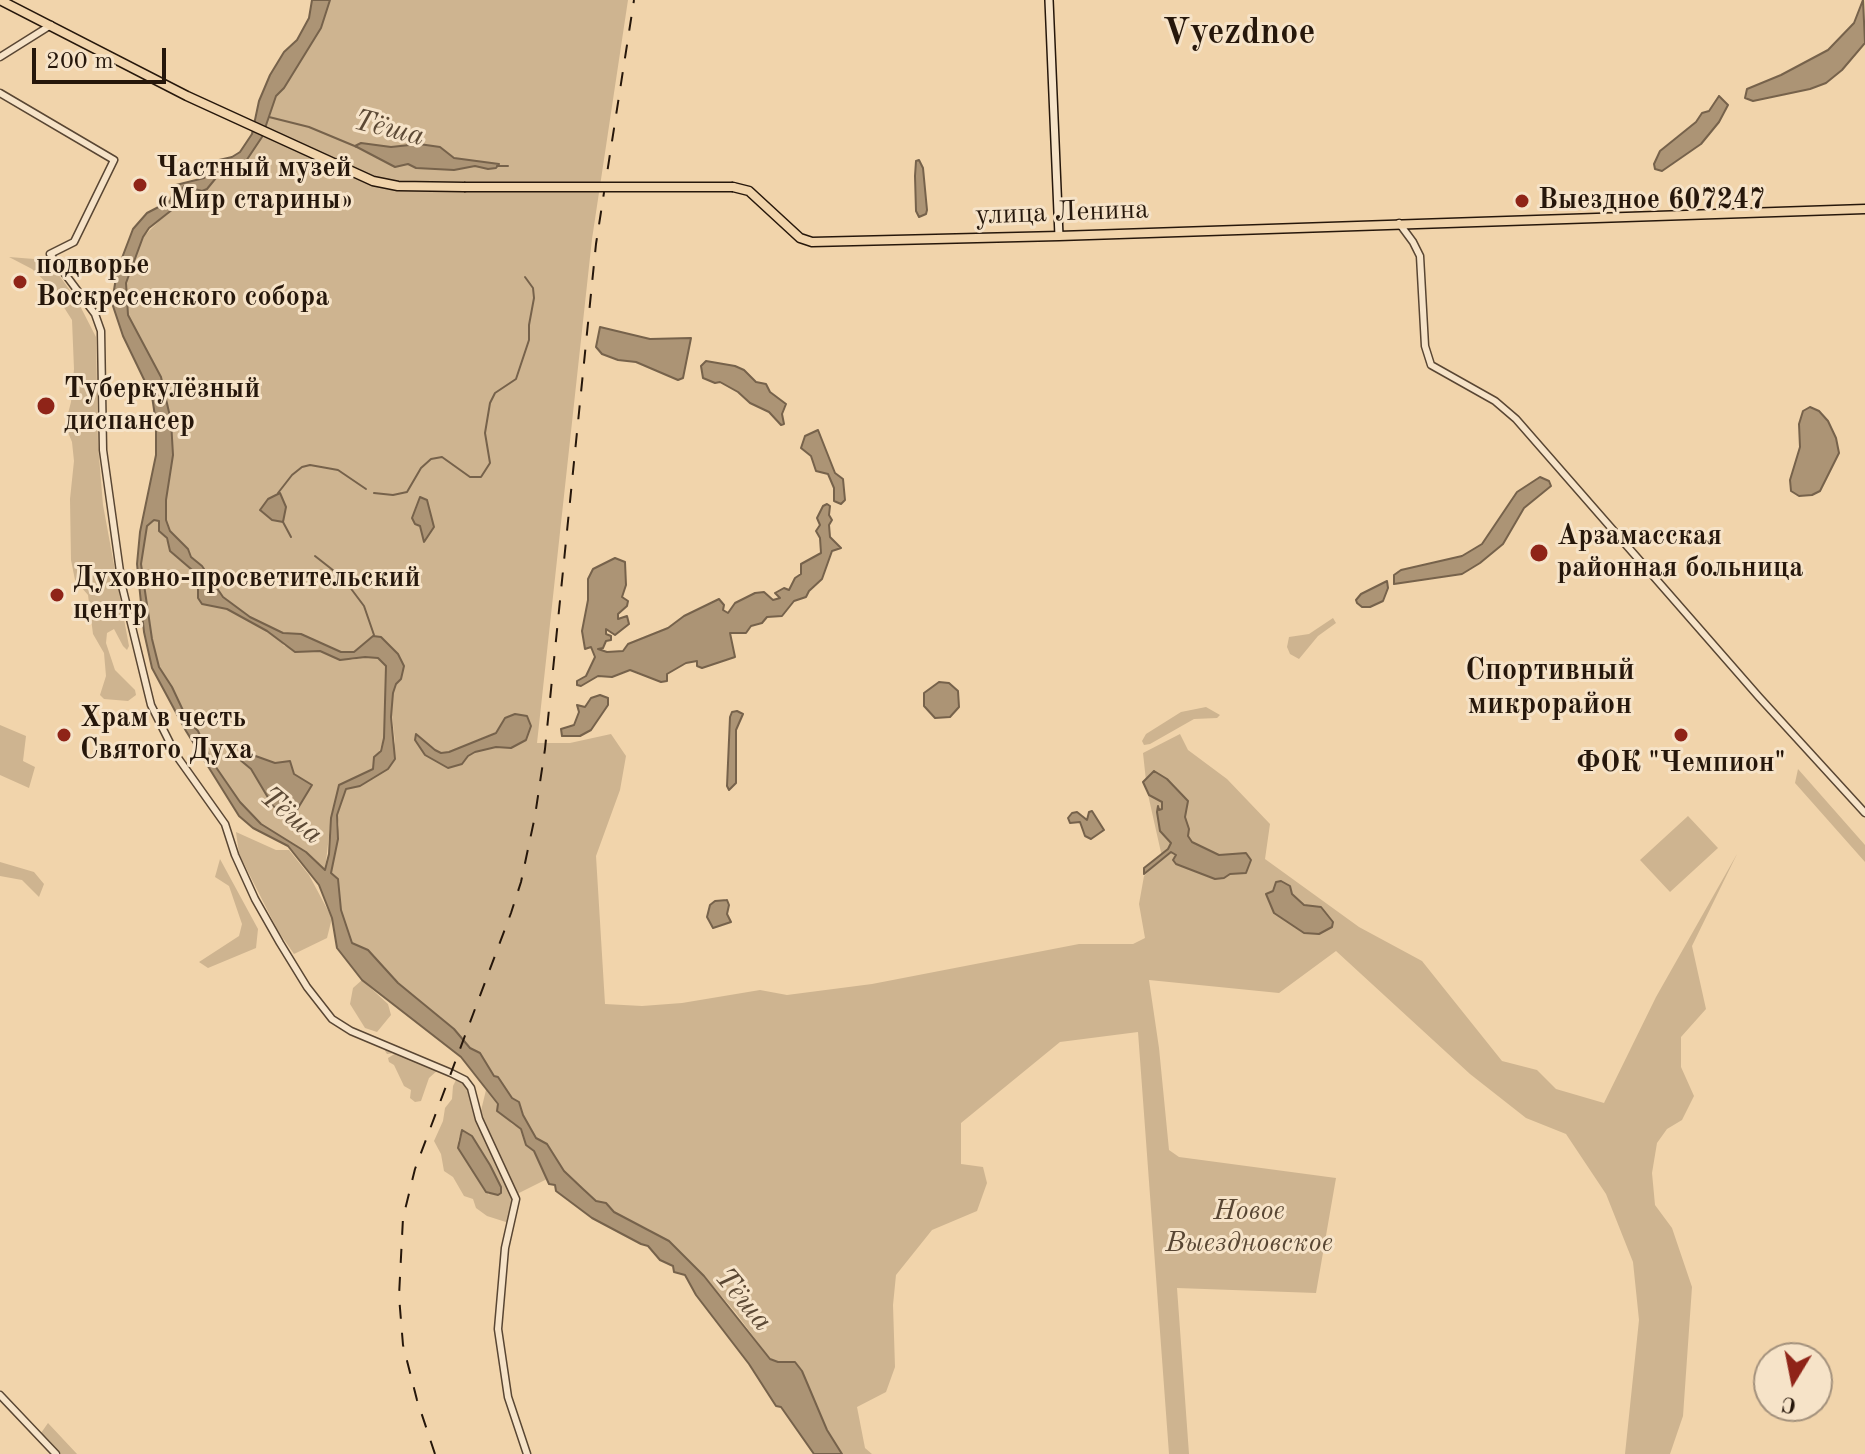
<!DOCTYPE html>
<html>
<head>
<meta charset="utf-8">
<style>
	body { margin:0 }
	#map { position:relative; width:1865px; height:1454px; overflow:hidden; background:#f1d4ab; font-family:"Old Standard TT",serif }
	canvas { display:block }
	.north { position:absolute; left:1753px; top:1342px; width:80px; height:80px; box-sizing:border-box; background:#f6e3c8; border:2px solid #a3917c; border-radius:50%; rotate:190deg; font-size:22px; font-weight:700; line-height:32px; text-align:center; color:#26170b }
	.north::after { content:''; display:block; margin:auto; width:28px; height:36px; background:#8f2418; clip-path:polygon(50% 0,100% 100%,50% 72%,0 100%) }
	.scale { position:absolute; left:32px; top:48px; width:134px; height:36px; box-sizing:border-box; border:4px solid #26170b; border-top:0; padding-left:10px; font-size:24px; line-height:28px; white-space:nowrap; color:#26170b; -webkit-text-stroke:6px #f6e3c8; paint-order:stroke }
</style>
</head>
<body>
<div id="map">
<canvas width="1865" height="1454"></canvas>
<div class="north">С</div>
<div class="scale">200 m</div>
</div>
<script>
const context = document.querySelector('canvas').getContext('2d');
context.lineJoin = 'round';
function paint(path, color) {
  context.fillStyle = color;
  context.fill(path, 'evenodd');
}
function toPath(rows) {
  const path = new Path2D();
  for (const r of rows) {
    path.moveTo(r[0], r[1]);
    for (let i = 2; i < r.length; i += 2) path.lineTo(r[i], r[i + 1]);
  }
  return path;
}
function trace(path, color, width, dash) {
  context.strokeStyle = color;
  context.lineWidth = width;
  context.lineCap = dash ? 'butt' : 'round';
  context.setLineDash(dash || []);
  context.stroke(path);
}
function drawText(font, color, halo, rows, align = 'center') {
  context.font = font + ' "Old Standard TT",serif';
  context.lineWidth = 6;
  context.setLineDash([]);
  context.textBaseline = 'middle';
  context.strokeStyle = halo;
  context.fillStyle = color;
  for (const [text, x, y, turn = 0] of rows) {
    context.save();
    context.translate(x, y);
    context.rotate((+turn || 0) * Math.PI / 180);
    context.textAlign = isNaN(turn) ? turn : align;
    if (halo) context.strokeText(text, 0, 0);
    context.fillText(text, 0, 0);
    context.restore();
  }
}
paint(toPath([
	[330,0,628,0,592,239,537,743,570,743,611,734,626,756,620,790,596,856,605,1004,642,1006,682,1003,760,990,787,995,872,984,1079,944,1133,944,1145,938,1139,904,1144,876,1162,857,1147,790,1143,753,1180,734,1188,750,1227,779,1270,824,1265,859,1359,927,1422,961,1502,1061,1537,1070,1556,1089,1604,1103,1656,997,1737,854,1692,946,1706,1009,1681,1037,1681,1067,1694,1096,1682,1120,1667,1129,1657,1143,1652,1173,1655,1205,1672,1228,1692,1287,1683,1416,1670,1454,1625,1454,1639,1320,1633,1262,1606,1194,1566,1134,1526,1118,1470,1074,1336,951,1279,993,1149,980,1159,1048,1169,1150,1179,1157,1336,1178,1316,1293,1177,1288,1189,1454,1169,1454,1138,1032,1060,1042,961,1123,961,1164,983,1167,987,1183,977,1211,932,1230,896,1275,893,1305,895,1367,886,1392,857,1407,865,1448,872,1454,842,1454,827,1430,806,1382,770,1359,736,1313,704,1276,689,1263,650,1230,614,1212,606,1203,596,1201,583,1189,564,1171,547,1144,536,1138,523,1115,519,1102,512,1098,494,1076,480,1053,470,1048,454,1029,398,983,376,959,352,943,341,910,338,879,331,873,339,825,337,815,346,789,360,786,388,769,395,742,391,706,398,654,381,637,373,636,354,652,341,652,301,634,283,633,250,617,223,597,202,566,191,557,188,549,170,532,166,520,166,500,173,455,148,353,128,315,126,302,126,283,143,237,178,202,184,186,207,189,215,175,224,168,236,167,246,161,262,137,276,96,284,88,321,28],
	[505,718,511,748,486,748,468,756,425,755,426,743,441,753,449,752,496,732],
	[45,256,77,300,96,337,98,444,103,505,129,646,127,650,123,646,114,629,107,633,106,643,115,670,135,690,136,695,128,701,104,699,100,695,106,676,104,653,93,634,88,595,75,580,71,560,70,499,74,461,72,442,65,425,71,402,74,369,72,320,51,287,32,269,9,257,34,259],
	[154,520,159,521,171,551,198,575,198,598,219,608,227,609,267,631,279,638,284,646,320,651,352,660,365,657,378,658,386,666,384,738,373,769,339,785,331,818,325,870,306,852,261,824,240,802,211,760,198,731,188,722,172,687,159,667,152,639,141,564,147,526],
	[1333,618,1336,623,1318,636,1299,659,1290,654,1287,647,1289,637,1309,634],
	[1206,707,1220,715,1217,718,1194,719,1150,744,1144,745,1142,741,1146,734,1181,712],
	[0,725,26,736,23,761,35,767,29,788,0,775],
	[1798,769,1865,845,1865,862,1795,783],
	[1688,816,1718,848,1670,892,1640,860],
	[236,832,276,850,289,850,309,875,332,918,327,938,294,954,278,931,239,854],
	[220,859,258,929,256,948,208,968,199,962,239,936,242,924,229,886,215,877],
	[0,862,34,872,44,884,39,897,22,880,0,876],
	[362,980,388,1004,391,1015,377,1032,365,1028,350,1004,353,988],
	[350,1034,439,1069,429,1078,421,1101,415,1102,410,1098,411,1090,404,1086,394,1065,389,1062,388,1058,396,1053,387,1054,384,1049],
	[457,1078,468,1087,514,1197,509,1223,487,1216,476,1208,473,1199,464,1196,453,1177,444,1171,441,1154,434,1141,443,1121,445,1108,452,1099,453,1086],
	[462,1130,472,1136,494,1175,489,1195,475,1175,458,1141],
	[486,1090,512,1124,522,1129,526,1145,534,1151,546,1173,547,1179,519,1193,516,1199,479,1119],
	[48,1423,77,1454,61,1454,41,1433]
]), '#ceb490');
const water = toPath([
	[312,0,330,0,321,28,284,88,276,96,262,137,246,161,236,168,224,168,207,189,202,191,184,186,173,209,149,228,143,237,126,283,128,315,161,377,171,421,173,455,166,500,166,520,170,531,188,549,191,557,202,566,223,597,250,617,283,633,301,634,341,652,354,652,373,636,381,637,398,654,404,666,401,679,396,684,393,693,391,717,395,759,388,769,360,786,346,789,337,815,338,839,331,873,338,879,341,910,352,943,368,950,398,983,454,1029,470,1048,480,1053,494,1076,498,1077,512,1098,519,1102,523,1115,536,1138,547,1144,564,1171,583,1189,596,1201,606,1203,614,1212,669,1241,704,1276,770,1359,778,1362,795,1362,802,1371,827,1430,842,1454,814,1454,781,1407,776,1406,749,1364,696,1295,685,1275,674,1272,673,1266,660,1260,648,1246,641,1244,592,1218,556,1191,555,1185,549,1184,534,1151,526,1145,521,1129,497,1111,498,1104,461,1057,362,980,337,948,332,918,319,885,288,846,253,828,239,816,186,731,152,668,144,632,137,564,140,532,156,455,156,423,152,396,123,336,112,303,117,271,133,229,147,213,170,201,176,185,204,178,219,160,232,157,240,152,252,134,259,101,270,75,284,52,297,40,309,18,312,0],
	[154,520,159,521,159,531,167,538,170,551,198,575,198,598,202,604,227,609,267,631,295,652,320,651,340,660,365,657,378,658,386,666,384,738,381,751,374,757,373,769,339,785,331,818,329,854,325,870,306,852,261,824,240,802,211,760,198,731,188,721,172,687,159,667,152,639,141,564,147,526,154,520],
	[1863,0,1865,43,1842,70,1826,83,1810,89,1753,101,1745,98,1747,89,1781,75,1828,50,1854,23,1863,0],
	[1719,96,1728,105,1719,122,1701,144,1662,171,1655,169,1654,164,1660,151,1696,122,1702,113,1709,111,1719,96],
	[361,143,391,147,419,144,440,147,454,158,499,164,496,168,488,169,475,166,454,170,416,168,408,164,395,167,355,146,361,143],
	[919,160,923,168,927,210,926,214,919,217,916,211,915,176,916,161,919,160],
	[600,327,650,339,691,338,683,378,678,380,636,362,618,360,602,354,596,347,600,327],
	[706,361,735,366,744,370,756,382,766,384,770,392,786,404,782,414,784,424,781,425,769,412,750,403,738,392,720,382,715,383,703,378,701,366,706,361],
	[1810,407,1819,411,1828,421,1836,438,1839,453,1820,491,1812,495,1799,496,1791,491,1790,480,1800,447,1799,424,1803,411,1810,407],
	[818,430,835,473,843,479,845,500,841,504,834,501,834,488,828,474,816,471,811,456,801,448,805,436,818,430],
	[1540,477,1549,481,1551,486,1524,508,1503,544,1480,563,1462,574,1394,584,1394,575,1401,570,1462,556,1482,544,1517,492,1540,477],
	[280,493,286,507,283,522,272,520,260,510,268,499,280,493],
	[420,497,427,500,434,527,424,542,420,526,415,524,412,518,420,497],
	[827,504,830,506,829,515,832,520,829,525,830,537,841,548,832,551,822,579,809,591,806,597,794,601,782,616,767,617,762,623,751,626,746,633,730,633,735,657,702,668,697,666,697,661,686,663,667,674,667,681,661,682,630,670,612,677,598,676,581,686,577,685,577,681,586,676,595,657,591,647,585,649,582,631,588,600,588,579,593,569,615,558,625,562,626,585,622,597,628,601,627,606,618,614,618,619,627,616,629,624,615,635,606,629,606,634,611,636,611,640,606,641,603,648,598,649,607,652,623,651,628,644,668,628,684,616,719,599,724,605,723,610,728,613,735,603,755,593,764,592,773,600,780,598,775,593,784,588,789,590,795,578,801,574,801,564,821,553,820,538,816,531,820,525,817,518,823,506,827,504],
	[1387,581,1388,588,1383,601,1370,607,1362,607,1357,603,1356,600,1361,594,1387,581],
	[939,682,949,683,958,691,959,707,950,717,935,718,924,706,924,693,939,682],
	[600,695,608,698,608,705,591,730,580,736,562,736,561,729,574,725,579,712,577,705,585,707,591,698,600,695],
	[737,711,743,714,736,730,736,783,729,790,727,786,730,717,732,712,737,711],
	[515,714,527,716,531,726,526,740,511,748,496,747,475,752,468,756,462,764,448,768,425,755,415,740,416,734,435,750,441,753,449,752,496,733,505,718,515,714],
	[250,754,275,763,290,761,294,774,312,785,295,813,285,814,273,806,251,769,239,759,250,754],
	[1154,771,1167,779,1188,801,1185,817,1189,829,1188,836,1192,842,1219,855,1246,853,1251,860,1246,873,1230,874,1224,878,1215,879,1176,864,1173,860,1176,855,1171,852,1144,874,1144,868,1168,849,1171,843,1160,831,1157,812,1158,806,1159,810,1162,809,1162,802,1149,795,1143,782,1154,771],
	[1092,811,1104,830,1091,839,1085,836,1080,822,1070,823,1068,818,1072,813,1077,812,1087,820,1089,812,1092,811],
	[1281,881,1290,886,1292,894,1304,905,1321,907,1333,922,1332,927,1319,934,1304,933,1274,913,1266,894,1273,891,1276,882,1281,881],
	[727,900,729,905,727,914,731,922,713,928,707,917,710,905,715,901,727,900],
	[462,1130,472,1136,490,1165,501,1187,501,1193,498,1195,486,1192,458,1148,462,1130]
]);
paint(water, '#ac9475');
trace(water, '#76624b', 2);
trace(toPath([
	[269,117,309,127,357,147],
	[497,166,508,166],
	[278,493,292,475,302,467,310,465,338,470,366,489],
	[374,493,393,495,407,492,421,468,431,459,442,457,470,477,481,477,490,463,485,433,490,403,495,393,516,379,529,340,529,325,534,298,533,288,525,277],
	[283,522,291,537],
	[315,556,343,578,364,606,374,635]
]), '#76624b', 2);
const tertiary = toPath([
	[0,57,51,25],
	[0,93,114,160,74,242,50,254,95,314,101,331,103,450,122,586,151,705,176,755,225,824,235,855,255,899,280,943,307,987,332,1019,351,1031,451,1073,465,1080,471,1088,479,1119,516,1199,505,1248,498,1329,508,1397,527,1454],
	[1399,223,1413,242,1420,256,1425,346,1431,365,1495,401,1516,419,1759,697,1865,813],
	[0,1395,56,1454]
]);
const secondary = toPath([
	[1049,0,1059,236]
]);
const primary = toPath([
	[0,0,187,96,373,181,398,186,464,187],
	[733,187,749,191,800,238,812,242,1059,236,1865,209]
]);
trace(tertiary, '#594633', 9);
trace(secondary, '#26170b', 10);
trace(primary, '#26170b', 11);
trace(tertiary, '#f6e3c8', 6);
trace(secondary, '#f6e3c8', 7);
trace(primary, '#f1d4ab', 8);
trace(toPath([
	[435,1454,417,1400,403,1345,399,1296,403,1218,415,1169,511,913,521,882,535,816,545,749,596,244,634,0]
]), '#26170b', 2, [14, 14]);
const primaryBridge = toPath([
	[464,187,733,187]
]);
trace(primaryBridge, '#26170b', 11, []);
trace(primaryBridge, '#f1d4ab', 8);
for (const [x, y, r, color] of [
	[140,185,8,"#8f2418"],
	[1522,201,8,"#8f2418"],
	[20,282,8,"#8f2418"],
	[46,406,10,"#8f2418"],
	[1539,553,10,"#8f2418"],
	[57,595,8,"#8f2418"],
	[64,735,8,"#8f2418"],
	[1681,735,8,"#8f2418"]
]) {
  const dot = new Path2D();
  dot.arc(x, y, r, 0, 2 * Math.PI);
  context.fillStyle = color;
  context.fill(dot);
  trace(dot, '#f6e3c8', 3);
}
drawText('bold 28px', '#26170b', '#f6e3c8', [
	["Частный музей",156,169],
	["«Мир старины»",156,201],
	["Выездное 607247",1538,201],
	["подворье",36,266],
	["Воскресенского собора",36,298],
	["Туберкулёзный",64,390],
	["диспансер",64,422],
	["Арзамасская",1557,537],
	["районная больница",1557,569],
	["Духовно-просветительский",73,579],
	["центр",73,611],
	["Храм в честь",80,719],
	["Святого Духа",80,751],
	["ФОК \"Чемпион\"",1681,764,"center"]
], 'left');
drawText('28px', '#26170b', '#f6e3c8', [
	["улица Ленина",1062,213,-2]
]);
drawText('italic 28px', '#584633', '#f6e3c8', [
	["Новое",1249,1212],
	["Выездновское",1249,1244]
]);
drawText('italic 30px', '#5c4935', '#f6e3c8', [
	["Тёша",389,129,14],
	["Тёша",291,816,40],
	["Тёша",743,1300,50]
]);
drawText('bold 30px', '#26170b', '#f6e3c8', [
	["Спортивный",1550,671],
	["микрорайон",1550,705]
]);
drawText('bold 36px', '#26170b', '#f6e3c8', [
	["Vyezdnoe",1239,34]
]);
</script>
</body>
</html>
